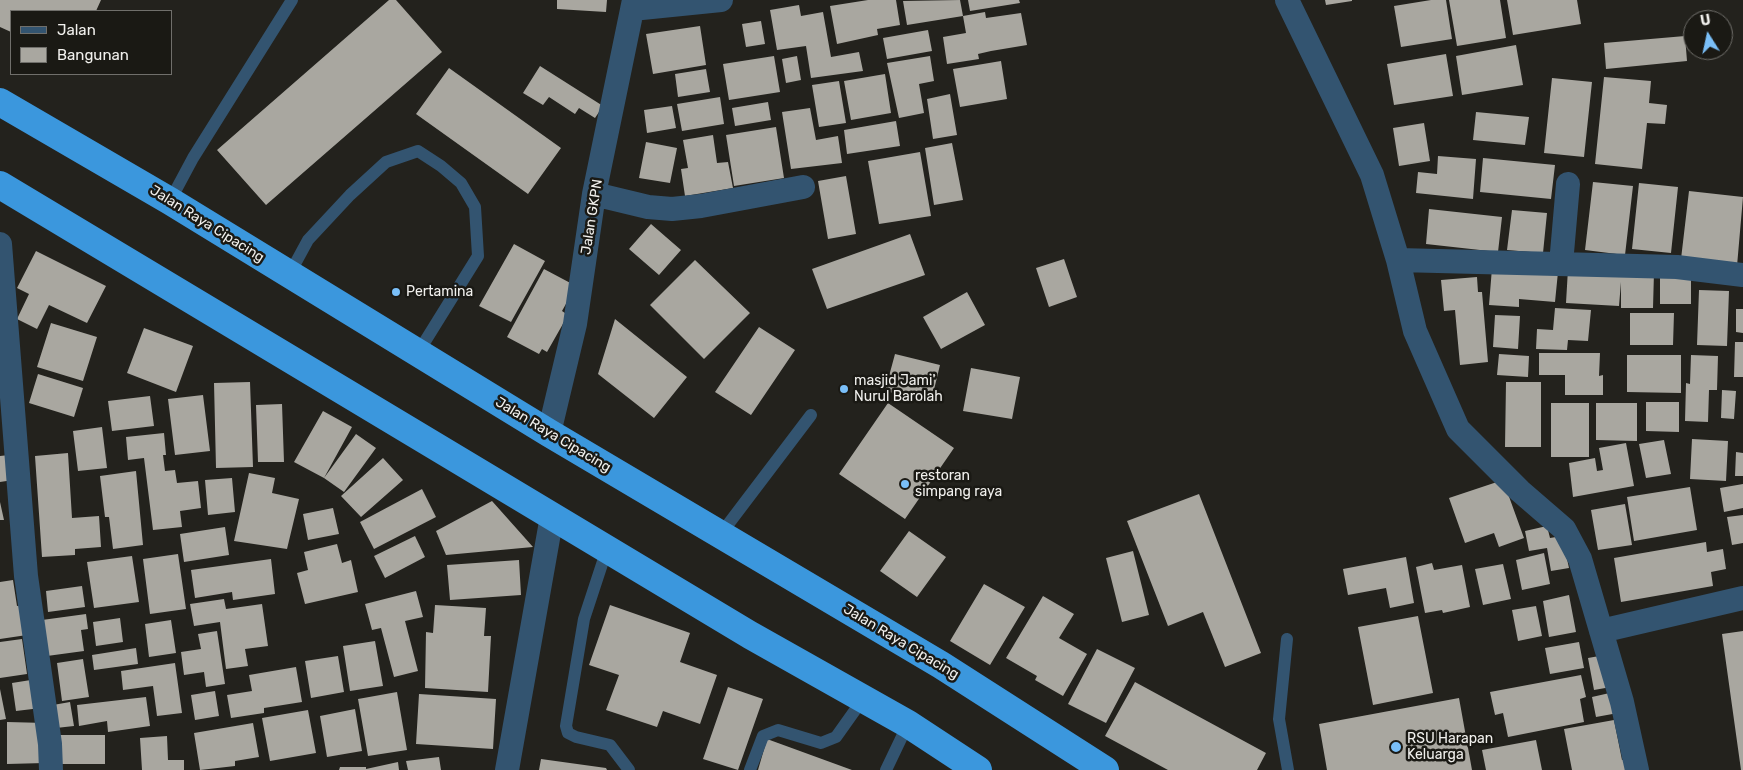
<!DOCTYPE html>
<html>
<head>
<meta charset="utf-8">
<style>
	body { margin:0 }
	#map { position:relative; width:1743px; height:770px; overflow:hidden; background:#23221d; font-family:Rubik,sans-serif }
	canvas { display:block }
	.legend { position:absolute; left:10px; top:10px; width:162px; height:65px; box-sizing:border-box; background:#1a1914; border:1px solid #706f6b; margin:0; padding:6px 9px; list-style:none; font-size:15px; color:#f1f0ed }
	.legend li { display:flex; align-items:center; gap:10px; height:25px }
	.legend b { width:25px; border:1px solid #706f6b }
	.north { position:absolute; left:1683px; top:10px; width:50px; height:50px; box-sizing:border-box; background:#1a1914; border:1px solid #706f6b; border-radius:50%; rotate:350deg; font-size:14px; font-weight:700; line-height:20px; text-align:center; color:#f1f0ed }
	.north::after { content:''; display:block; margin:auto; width:18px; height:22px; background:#7abff8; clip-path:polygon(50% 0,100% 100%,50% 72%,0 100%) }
</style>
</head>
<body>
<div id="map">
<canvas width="1743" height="770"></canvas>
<ul class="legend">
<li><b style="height:6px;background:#335470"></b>Jalan</li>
<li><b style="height:14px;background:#a9a7a0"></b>Bangunan</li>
</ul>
<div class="north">U</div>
</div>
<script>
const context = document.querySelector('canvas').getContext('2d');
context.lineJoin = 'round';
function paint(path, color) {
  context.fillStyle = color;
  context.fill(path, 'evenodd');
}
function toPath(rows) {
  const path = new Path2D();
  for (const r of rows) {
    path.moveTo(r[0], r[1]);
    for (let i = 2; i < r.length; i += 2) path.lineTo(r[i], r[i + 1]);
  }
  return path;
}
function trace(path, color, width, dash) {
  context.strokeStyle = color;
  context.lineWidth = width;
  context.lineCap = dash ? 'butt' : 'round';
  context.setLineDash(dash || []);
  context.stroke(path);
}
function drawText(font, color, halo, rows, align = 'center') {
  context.font = font + ' Rubik,sans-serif';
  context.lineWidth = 5;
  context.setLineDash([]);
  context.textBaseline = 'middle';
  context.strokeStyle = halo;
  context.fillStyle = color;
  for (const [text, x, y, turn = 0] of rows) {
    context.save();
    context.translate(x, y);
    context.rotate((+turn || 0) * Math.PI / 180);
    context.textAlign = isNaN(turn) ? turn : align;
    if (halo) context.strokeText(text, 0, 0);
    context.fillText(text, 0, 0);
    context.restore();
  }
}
paint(toPath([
	[0,0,101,0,96,11,11,11,11,32,0,27],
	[389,0,396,0,442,52,266,205,217,150],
	[557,0,607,0,606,12,557,9],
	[868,0,896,0,900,25,877,29,878,35,837,44,830,6],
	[960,0,963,16,907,25,903,1],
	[968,0,1019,0,1020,3,970,11],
	[1325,0,1352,0,1352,1,1326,5],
	[1431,0,1446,0,1452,39,1401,47,1394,6],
	[1449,0,1500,0,1506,38,1457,46],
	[1507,0,1577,0,1581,24,1513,35],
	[799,5,801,16,823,12,831,57,859,52,863,71,811,78,806,46,777,50,770,10],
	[985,12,986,18,1021,13,1027,45,991,51,978,54,979,59,947,64,943,37,966,33,963,16],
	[761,21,765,44,746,47,742,24],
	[700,26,706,65,653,74,646,34],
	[928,30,932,51,887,59,883,38],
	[1685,36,1687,61,1606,69,1604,43],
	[1516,45,1523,85,1462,95,1456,56],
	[1446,54,1453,96,1394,105,1387,64],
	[774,56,780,92,729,100,723,64],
	[797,56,801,80,786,83,782,59],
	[930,56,934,81,919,84,924,113,899,118,887,63],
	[1001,61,1007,99,960,107,953,69],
	[540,66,603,106,595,118,579,108,575,114,549,97,543,105,523,93],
	[449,68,561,148,528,194,416,114],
	[706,69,710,92,678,97,675,74],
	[885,74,891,113,851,120,844,81],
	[1604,77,1651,81,1649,103,1667,105,1665,124,1647,123,1642,169,1595,164],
	[1552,78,1592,82,1584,157,1544,153],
	[839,81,846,123,819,127,812,85],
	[950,94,957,135,933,139,927,99],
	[720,97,724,124,682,131,677,104],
	[768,102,771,120,735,126,732,108],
	[672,106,676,128,647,133,644,110],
	[810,108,816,140,838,136,842,163,791,169,782,112],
	[1476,112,1529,117,1525,145,1473,140],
	[896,121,900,146,847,154,844,130],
	[1424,123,1430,161,1399,166,1393,128],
	[776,127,784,178,734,186,726,135],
	[713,135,717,163,728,162,733,188,685,196,681,169,688,168,683,140],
	[646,142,677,148,670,183,639,178],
	[952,143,963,200,934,205,925,148],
	[920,152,931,216,879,224,868,161],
	[1438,156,1476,159,1473,199,1416,193,1418,172,1437,174],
	[1483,158,1555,165,1551,199,1480,192],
	[846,176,856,234,828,239,818,181],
	[1593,182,1633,186,1625,255,1585,250],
	[1639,183,1678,187,1671,253,1632,249],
	[1689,191,1743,197,1737,266,1681,259],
	[1429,209,1502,217,1498,252,1426,244],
	[1512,210,1547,213,1543,253,1507,250],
	[651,224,681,250,659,275,629,249],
	[910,234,925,275,827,309,812,269],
	[514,244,545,261,511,322,479,306],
	[36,251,106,286,87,323,49,305,37,329,17,319,29,294,17,288],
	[1064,259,1077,297,1049,307,1036,268],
	[695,260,750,313,704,359,650,305],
	[1492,268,1558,272,1555,302,1519,299,1519,307,1489,305],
	[544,269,576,286,562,311,568,315,547,352,542,349,539,354,507,337],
	[1568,269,1654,272,1653,308,1621,308,1621,282,1619,306,1566,303],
	[1660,272,1691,272,1691,304,1660,304],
	[1477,277,1478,292,1482,292,1488,362,1460,365,1455,310,1444,311,1441,280],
	[1699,290,1729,291,1727,346,1697,345],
	[967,292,985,325,941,349,923,317],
	[1555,308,1591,310,1588,341,1568,340,1567,350,1536,349,1537,329,1553,330],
	[1736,309,1743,309,1743,333,1736,332],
	[1630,313,1674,313,1673,345,1630,345],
	[1495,315,1520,316,1518,349,1493,347],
	[615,319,687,377,654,418,598,374],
	[51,323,97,337,83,381,37,367],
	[759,327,795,350,751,415,715,392],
	[144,328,193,346,176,392,127,373],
	[1735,342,1743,342,1743,377,1734,377],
	[1539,353,1600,353,1599,376,1603,375,1603,395,1565,395,1565,375,1539,375],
	[895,354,940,365,931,402,885,391],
	[1499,354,1529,356,1528,377,1497,375],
	[1627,355,1681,355,1681,393,1627,392],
	[1691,355,1718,356,1717,390,1709,390,1708,422,1685,421,1686,383,1690,384],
	[971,368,1020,377,1012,419,963,411],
	[38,374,83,388,74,417,29,403],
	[250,382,253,467,216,468,214,383],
	[1506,382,1541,382,1541,447,1505,447],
	[1722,390,1736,391,1734,419,1721,418],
	[203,395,210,451,175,455,168,399],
	[150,396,154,426,112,431,108,401],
	[1646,402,1679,402,1679,432,1646,431],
	[888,403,954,448,905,519,839,474],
	[1551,403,1589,403,1589,457,1551,457],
	[1596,403,1637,403,1637,441,1596,440],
	[282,404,284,462,258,462,256,405],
	[323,411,352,427,324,478,294,462],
	[102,427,107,468,78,471,73,431],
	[164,433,166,455,163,455,165,471,175,470,177,483,198,481,201,508,180,511,182,527,153,530,144,458,128,460,126,437],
	[356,434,376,448,344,492,324,478],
	[1692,439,1728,441,1726,481,1690,479],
	[1664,440,1671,474,1646,478,1639,444],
	[1626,443,1634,486,1573,497,1569,463,1595,458,1597,471,1603,470,1599,448],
	[1736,452,1743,453,1743,476,1735,476],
	[68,453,72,518,99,516,101,547,75,549,75,555,42,557,35,456],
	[9,455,13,480,0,482,0,456],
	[383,458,403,480,361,517,341,496],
	[136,471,143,545,113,549,109,517,105,517,100,476],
	[249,473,275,478,272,493,299,499,287,549,234,541],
	[232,478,235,512,208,515,205,480],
	[1503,480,1524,538,1499,547,1494,533,1465,543,1449,498],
	[1743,484,1743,508,1724,512,1720,488],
	[1690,487,1697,530,1634,541,1627,497],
	[422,489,436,517,374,549,360,522],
	[1199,494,1261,653,1225,667,1203,612,1168,626,1127,521],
	[492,501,533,547,446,555,436,531],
	[0,502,4,520,0,520],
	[1625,504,1632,545,1598,550,1591,510],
	[333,508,339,534,308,540,303,514],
	[1743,515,1743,543,1732,545,1727,517],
	[1547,526,1550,538,1562,536,1569,568,1551,571,1547,548,1529,551,1525,531],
	[225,527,229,555,184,562,180,534],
	[909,531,946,557,917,597,880,571],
	[415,536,425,557,385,578,374,556],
	[1706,542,1707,552,1723,549,1726,569,1711,572,1713,586,1621,602,1614,558],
	[337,544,342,563,351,560,358,592,305,604,297,573,308,570,304,552],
	[1133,551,1149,615,1122,622,1106,558],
	[1544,553,1550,584,1522,590,1516,560],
	[178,554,186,609,150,614,143,559],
	[132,556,139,602,94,608,87,562],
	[1406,557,1414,603,1390,608,1386,588,1348,595,1343,569],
	[271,559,275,594,233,600,232,592,195,598,191,570],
	[519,560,521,595,450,600,447,565],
	[1432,563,1434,570,1462,565,1470,607,1443,613,1442,610,1425,613,1416,567],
	[1503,564,1511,599,1483,605,1475,569],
	[13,580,17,606,23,605,27,635,0,639,0,582],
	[984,584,1025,607,990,665,950,641],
	[82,586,85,607,48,612,46,591],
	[416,591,423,617,405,621,418,671,394,677,381,628,372,630,365,604],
	[1569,595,1576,632,1549,637,1543,601],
	[1043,596,1074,614,1059,638,1087,654,1063,696,1035,680,1037,676,1006,658],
	[224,599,226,609,262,604,268,646,245,649,248,666,226,669,220,622,194,626,190,604],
	[435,605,486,608,484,636,491,636,488,692,425,688,426,632,433,633],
	[610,605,690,633,680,662,717,675,700,724,663,711,657,727,606,710,619,675,589,665],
	[1536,606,1542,636,1518,641,1512,610],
	[86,614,88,629,81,630,84,651,47,656,42,620],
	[1418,616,1433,693,1373,705,1358,627],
	[120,618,123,642,96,646,93,622],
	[171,620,176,653,149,657,145,624],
	[217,631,225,684,206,687,204,672,184,675,181,652,201,649,198,634],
	[1743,631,1743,770,1741,770,1722,634],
	[22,639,27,674,0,678,0,642],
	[375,641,383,686,350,691,343,646],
	[1579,642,1584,668,1550,674,1545,648],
	[136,648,138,664,94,670,92,655],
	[1097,649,1135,668,1106,723,1068,704],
	[1605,655,1611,687,1594,690,1588,658],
	[338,656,344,692,311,698,305,661],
	[83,659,89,697,62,701,57,663],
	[175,663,182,713,157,716,153,686,123,690,121,671],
	[296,667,302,702,264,708,264,713,231,718,227,695,252,691,249,675],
	[1581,675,1586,697,1580,699,1584,722,1508,737,1503,713,1495,715,1490,692],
	[37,679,41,708,16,711,12,683],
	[1135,682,1266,753,1257,770,1168,770,1105,736],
	[728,687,763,699,738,770,703,759],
	[0,689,6,719,0,720],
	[215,691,219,716,195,720,191,695],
	[397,692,407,750,368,756,358,699],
	[1614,692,1618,713,1596,717,1592,697],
	[419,694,496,699,493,749,416,744],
	[146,697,150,726,108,732,107,721,79,726,77,705],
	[1459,698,1472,770,1327,770,1319,724],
	[70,702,74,726,56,728,53,705],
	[355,709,362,751,327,757,320,716],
	[308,710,316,753,270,761,262,718],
	[1614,720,1622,760,1626,759,1628,770,1572,770,1564,729],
	[7,722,46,723,45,763,7,764],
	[253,723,259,757,235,761,235,766,200,770,194,733],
	[57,735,105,735,105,764,57,764],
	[167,736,168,760,184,760,184,770,142,770,140,738],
	[767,739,852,770,758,770],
	[1536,740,1542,770,1486,770,1482,750],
	[439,757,441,770,408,770,406,761],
	[541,759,606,768,607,770,539,770],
	[398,762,399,770,366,770,366,769],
	[340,767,366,767,366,770,339,770]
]), '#a9a7a0');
trace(toPath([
	[170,201,193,158,292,0],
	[289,275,308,240,350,195,386,162,418,151,441,166,461,183,475,207,478,256,419,351],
	[720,535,811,415],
	[607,549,584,619,566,726,568,733,576,737,610,745,629,770],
	[1287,639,1279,719,1288,770],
	[750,770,763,736,778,730,821,743,836,737,863,699],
	[886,770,908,724]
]), '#335470', 12);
trace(toPath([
	[1287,0,1372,175,1398,260,1677,267,1743,275],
	[632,9,721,0],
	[594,194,648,207,672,209,701,206,803,187],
	[0,244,26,576,50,744,51,770],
	[1398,260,1415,331,1458,429,1520,491,1564,529,1580,559,1622,702,1637,770],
	[1561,264,1568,184],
	[549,433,575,324,594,194,634,0],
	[1601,631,1743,598],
	[507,770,552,516]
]), '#335470', 24);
trace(toPath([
	[0,102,170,201,549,433,941,665,1105,770],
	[0,185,750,635,908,724,978,770]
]), '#3b97dd', 28);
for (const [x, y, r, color] of [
	[396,292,5,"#7abff8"],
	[844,389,5,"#7abff8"],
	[905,484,5,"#7abff8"],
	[1396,747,6,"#7abff8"]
]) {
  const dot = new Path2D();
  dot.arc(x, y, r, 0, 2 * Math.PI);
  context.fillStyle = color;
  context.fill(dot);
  trace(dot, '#1a1914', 2);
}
drawText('14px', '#f1f0ed', '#1a1914', [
	["Jalan GKPN",592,217,-81],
	["Jalan Raya Cipacing",207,224,32],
	["Jalan Raya Cipacing",553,435,31],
	["Jalan Raya Cipacing",901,642,31]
]);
drawText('14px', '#f1f0ed', '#1a1914', [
	["Pertamina",406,292],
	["masjid Jami'",854,381],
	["Nurul Barolah",854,397],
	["restoran",915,476],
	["simpang raya",915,492],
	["RSU Harapan",1407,739],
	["Keluarga",1407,755]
], 'left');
</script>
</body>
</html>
